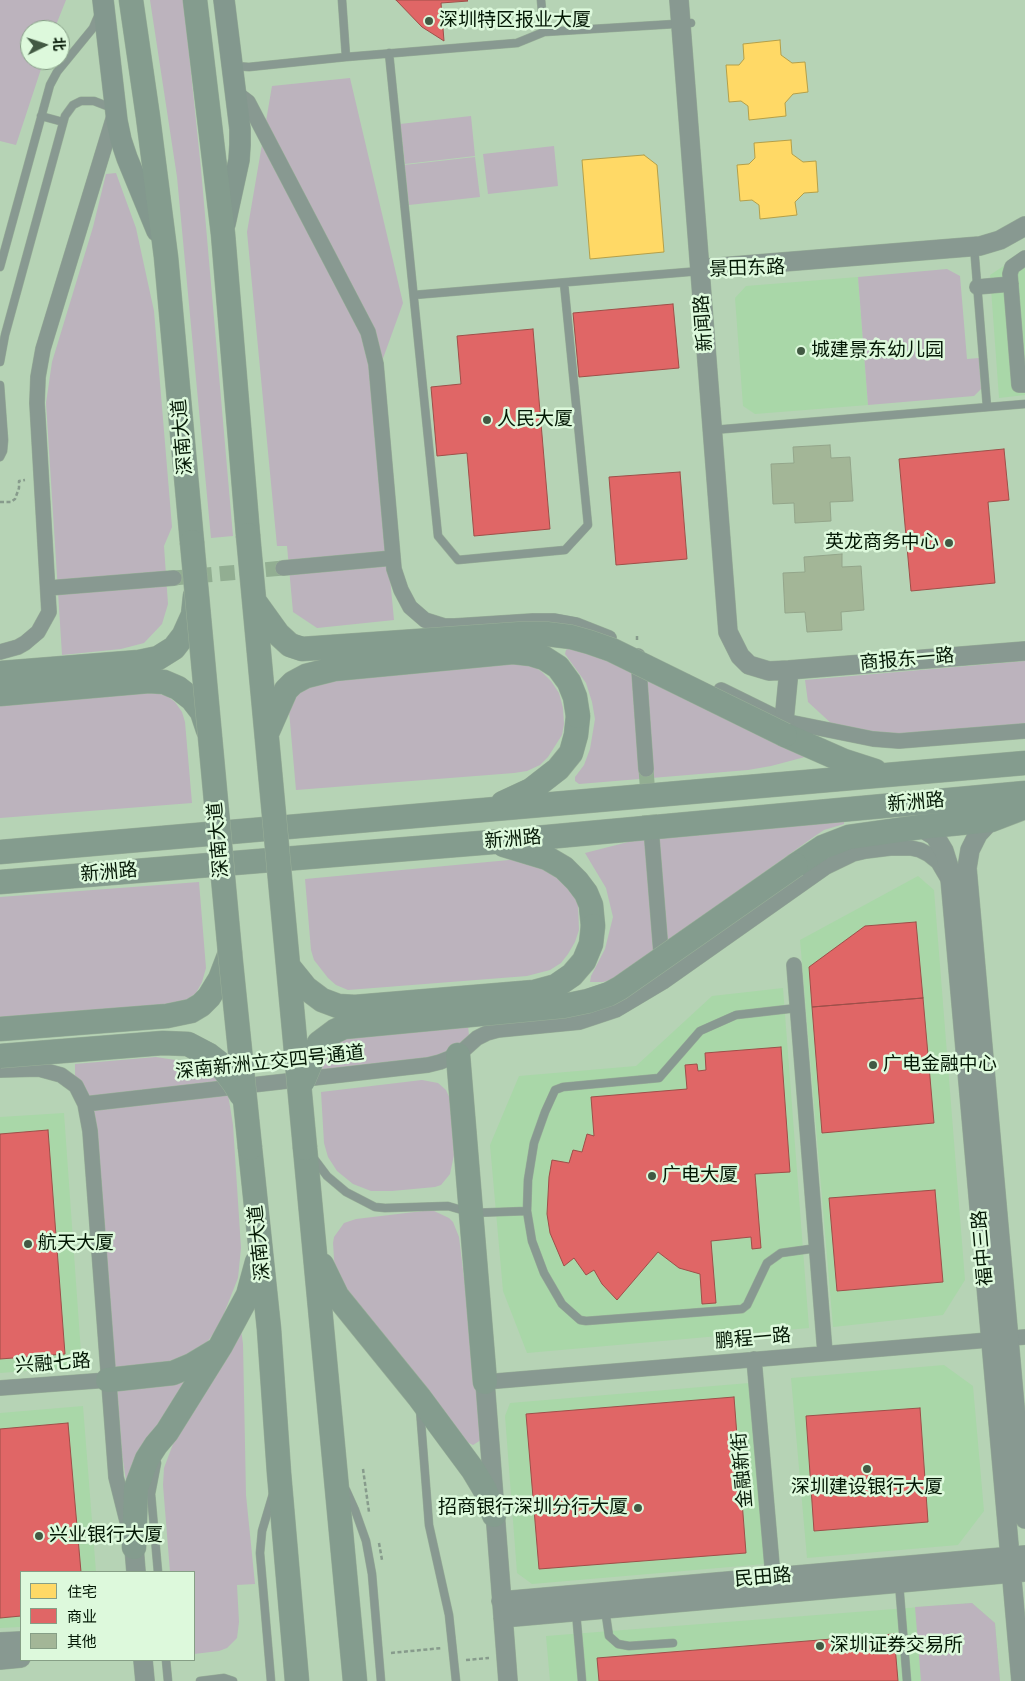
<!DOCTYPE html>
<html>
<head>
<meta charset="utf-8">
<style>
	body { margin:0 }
	#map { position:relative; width:1025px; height:1681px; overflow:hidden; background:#b6d3b5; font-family:"Space Grotesk","Noto Sans SC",sans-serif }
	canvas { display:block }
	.legend { position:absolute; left:20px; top:1571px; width:175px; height:90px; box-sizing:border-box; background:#ddf9dc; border:1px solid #869f86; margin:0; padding:6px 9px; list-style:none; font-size:15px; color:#041805 }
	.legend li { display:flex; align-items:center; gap:10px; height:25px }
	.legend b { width:25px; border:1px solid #869f86 }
	.north { position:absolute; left:20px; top:20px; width:50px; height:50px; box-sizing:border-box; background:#ddf9dc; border:1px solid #869f86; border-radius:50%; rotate:86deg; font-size:14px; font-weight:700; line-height:20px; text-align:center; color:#041805 }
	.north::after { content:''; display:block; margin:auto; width:18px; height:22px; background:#425943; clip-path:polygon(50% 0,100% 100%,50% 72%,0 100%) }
</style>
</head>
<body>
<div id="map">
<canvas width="1025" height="1681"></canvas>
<ul class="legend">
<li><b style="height:14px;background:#ffd966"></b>住宅</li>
<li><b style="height:14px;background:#e06666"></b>商业</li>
<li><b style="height:14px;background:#a3b697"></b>其他</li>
</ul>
<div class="north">北</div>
</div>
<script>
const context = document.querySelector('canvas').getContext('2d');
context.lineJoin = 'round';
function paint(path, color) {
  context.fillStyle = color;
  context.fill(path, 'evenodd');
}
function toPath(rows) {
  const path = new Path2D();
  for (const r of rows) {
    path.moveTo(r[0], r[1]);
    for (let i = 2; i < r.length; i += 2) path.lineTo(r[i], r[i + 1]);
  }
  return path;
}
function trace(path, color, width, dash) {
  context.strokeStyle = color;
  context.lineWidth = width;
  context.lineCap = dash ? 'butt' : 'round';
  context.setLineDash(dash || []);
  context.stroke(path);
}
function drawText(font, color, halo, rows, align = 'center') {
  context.font = font + ' "Space Grotesk","Noto Sans SC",sans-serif';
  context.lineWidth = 5;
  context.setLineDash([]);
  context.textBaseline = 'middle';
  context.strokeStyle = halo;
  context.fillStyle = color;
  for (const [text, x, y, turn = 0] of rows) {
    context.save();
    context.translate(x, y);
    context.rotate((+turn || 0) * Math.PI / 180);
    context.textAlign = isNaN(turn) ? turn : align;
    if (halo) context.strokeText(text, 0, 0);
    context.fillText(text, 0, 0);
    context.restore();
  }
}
paint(toPath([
	[1025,252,1025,395,999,398,990,275],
	[858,277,868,405,755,414,743,406,735,298,746,286],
	[918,876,934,890,965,1280,943,1315,833,1327,800,940],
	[783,988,809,1328,527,1353,503,1291,490,1145,519,1076,636,1066,712,996],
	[64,1113,82,1367,0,1373,0,1117],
	[944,1365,973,1386,984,1511,958,1545,807,1558,791,1378],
	[749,1383,765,1564,532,1584,517,1573,505,1416,510,1403],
	[83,1406,96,1572,21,1572,21,1627,0,1628,0,1413],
	[972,1603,995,1623,1000,1681,550,1681,546,1636]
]), '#a9d7a8');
paint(toPath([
	[0,0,66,0,54,30,30,30,30,60,44,60,16,145,0,141],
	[150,0,183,0,184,5,201,169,233,536,211,538,177,177],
	[350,78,403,303,372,389,394,620,317,628,293,612,287,546,277,546,247,232,272,86],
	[471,116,475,156,405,164,400,124],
	[554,146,558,186,488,194,483,154],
	[475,157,480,197,409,205,404,165],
	[116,173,136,228,154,311,172,527,164,546,168,604,162,624,144,643,121,649,62,655,46,403,52,362,93,227,106,174],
	[947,269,960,276,967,359,979,358,981,389,974,396,868,405,858,277],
	[572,647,591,653,792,749,805,757,771,766,748,770,579,784,575,781,575,777,584,765,590,749,595,719,592,702,586,683,565,654,566,650],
	[501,659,530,664,542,672,551,681,559,693,563,708,564,724,562,735,548,757,540,765,527,771,514,773,296,790,289,711,291,701,308,682],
	[1025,661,1025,725,898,735,871,733,833,725,808,702,805,680],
	[153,692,167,696,175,702,182,712,185,722,192,803,0,818,0,704],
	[844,820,844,824,824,830,815,836,616,978,603,982,590,982,591,976,605,949,613,917,606,888,585,853,632,841],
	[520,859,546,863,573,891,578,904,579,930,575,942,568,954,561,963,550,970,527,976,348,990,336,985,328,978,314,960,311,950,305,879],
	[199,882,206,968,202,982,196,993,186,1001,174,1006,0,1019,0,897],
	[468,1025,469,1036,451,1055,322,1070,324,1055,334,1044,348,1037],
	[156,1057,188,1062,213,1075,228,1094,233,1125,241,1248,238,1278,219,1326,202,1349,184,1357,158,1364,115,1369,93,1123,75,1079,75,1064],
	[422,1080,438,1083,446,1090,450,1099,454,1155,450,1174,441,1185,435,1187,392,1191,371,1191,353,1184,337,1171,328,1157,324,1143,321,1092],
	[423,1211,434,1211,449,1218,453,1222,459,1237,482,1425,481,1440,473,1445,463,1440,395,1355,335,1274,333,1243,334,1237,344,1223,356,1219],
	[241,1329,243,1344,246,1495,255,1584,237,1585,239,1622,237,1638,227,1648,219,1651,194,1654,194,1572,170,1572,163,1485,164,1468,173,1444],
	[194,1369,127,1487,122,1454,117,1387],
	[972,1603,995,1623,1000,1681,921,1681,915,1607]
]), '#bcb3bd');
const homes = toPath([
	[780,40,781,55,792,63,805,62,808,92,793,94,785,103,786,116,749,120,748,106,741,101,729,102,726,65,739,65,744,59,743,44,780,40],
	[791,140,792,154,803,162,816,161,818,192,804,193,795,202,797,215,760,219,759,205,752,200,740,201,737,165,749,164,755,158,754,143,791,140],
	[644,155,657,165,664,252,590,259,582,160,644,155]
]);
paint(homes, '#ffd966');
trace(homes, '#b49f49', 1);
const shops = toPath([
	[396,0,467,0,468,1,441,3,444,41,422,27,396,0],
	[673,304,679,368,579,377,573,313,673,304],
	[533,329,550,529,474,536,467,453,437,456,431,387,461,384,457,336,533,329],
	[1004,449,1009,500,988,502,995,583,911,591,899,459,1004,449],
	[680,472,687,559,616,565,609,477,680,472],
	[916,922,923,998,812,1007,809,967,865,926,916,922],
	[923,998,934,1123,822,1133,812,1007,923,998],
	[781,1047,790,1172,755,1174,761,1248,752,1249,751,1237,711,1241,716,1303,702,1304,700,1274,679,1268,658,1252,617,1300,602,1284,594,1270,586,1275,574,1258,564,1266,550,1233,547,1214,549,1177,552,1160,569,1163,573,1150,582,1152,587,1134,594,1136,591,1097,687,1089,685,1065,697,1064,698,1071,706,1070,705,1053,781,1047],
	[48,1130,65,1354,0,1359,0,1134,48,1130],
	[935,1190,943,1282,837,1291,829,1198,935,1190],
	[734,1397,746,1553,539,1569,526,1414,734,1397],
	[920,1408,928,1522,814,1531,806,1416,920,1408],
	[68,1423,81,1572,21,1572,21,1616,0,1618,0,1429,68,1423],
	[894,1634,898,1681,599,1681,597,1658,894,1634]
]);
paint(shops, '#e06666');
trace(shops, '#9e4f49', 1);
const building = toPath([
	[830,445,831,458,850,457,853,501,830,502,831,521,795,523,794,503,773,504,771,464,794,463,793,447,830,445],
	[842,554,842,567,861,566,864,610,841,612,842,630,807,632,805,612,785,613,783,573,805,572,804,557,842,554]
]);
paint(building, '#a3b697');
trace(building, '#93a58a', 1);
trace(toPath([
	[174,578,283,568],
	[646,769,651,836]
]), '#92ae92', 15, [15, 8]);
const service = toPath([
	[342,0,346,57],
	[541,0,544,32],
	[389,53,438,536,458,560,565,550,588,525,564,283],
	[234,66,249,67,346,57,517,43,544,32,691,23],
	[41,116,63,122],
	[974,246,987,407],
	[0,267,50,85,57,72,93,28,99,14],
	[414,295,700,271],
	[0,362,5,335,65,116,73,105,81,101,94,101,112,108],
	[0,385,4,440,3,451,0,457],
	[713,430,1025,404],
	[797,1008,736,1015,700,1031,659,1078,563,1087,555,1090,545,1112,534,1143,528,1180,527,1211,532,1241,544,1273,562,1304,580,1320,586,1321,742,1309,747,1305,767,1263,781,1253,817,1248],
	[312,1156,327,1176,346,1192,375,1207,385,1208,448,1206,472,1213,527,1211],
	[420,1409,429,1525,449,1615,456,1681],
	[157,1463,151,1494,158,1572],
	[346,1490,355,1510,366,1541,372,1574,381,1681],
	[899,1583,907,1681],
	[605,1609,609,1636,618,1644,629,1646,673,1643],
	[576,1612,582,1681],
	[166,1660,168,1681],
	[200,1681,224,1678,233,1681],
	[271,1681,260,1553,262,1531,273,1494]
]);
const minor = toPath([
	[235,92,248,102,368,332,376,364,394,569,401,590,410,607,425,620,444,626,455,626,533,621,554,621,576,625,609,638],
	[1025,258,1012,267,1010,274,1019,385,1025,385],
	[977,287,1011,284],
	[283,568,393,558],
	[49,588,174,578],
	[0,652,18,647,25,643,38,632,49,612,37,403,38,377,43,349,114,116],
	[638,656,646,769],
	[721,690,784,721,873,739,899,741,1025,731],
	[652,840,662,965],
	[794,965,825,1353],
	[0,1070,39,1069,61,1075,76,1086,85,1104,90,1131,116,1477,129,1529],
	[85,1104,428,1065,440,1062,458,1055,477,1038,487,1033,498,1030,580,1022,616,1010,663,982,826,867,853,854,866,851,890,848,911,848,920,850,928,854,938,862,948,879],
	[754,1359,773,1577],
	[485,1382,1025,1337],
	[0,1388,108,1380]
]);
const tertiary = toPath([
	[679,0,728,632,740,656,749,665,769,671,789,670,784,721],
	[700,271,709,268,980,246,1000,240,1025,226],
	[789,670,1025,651],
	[991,820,978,834,970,850,967,868,1025,1519],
	[920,827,935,836,944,851,949,867,1021,1681],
	[485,1382,508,1681],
	[134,1547,136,1572],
	[501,1601,1025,1555],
	[503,1618,1025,1572],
	[0,1642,21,1641],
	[0,1660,21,1658],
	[143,1660,145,1681]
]);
const secondary = toPath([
	[103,0,117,121,121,140,127,158,157,231],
	[224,0,240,129,240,145,239,160,225,224]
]);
const primary = toPath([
	[131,0,148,117,166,257,192,542],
	[195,0,223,234,248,535],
	[0,673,139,662,158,658,174,648,184,635,193,615,195,596],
	[0,694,149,681,164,682,178,688,192,699,202,712,208,730],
	[785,735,844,761,875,771],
	[503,803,531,790,558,769,571,753,576,735,578,716],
	[504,845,547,858,564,868,577,881,586,893,591,905,593,926],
	[0,852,1025,763],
	[796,865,823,847,849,837,920,827,991,820,1025,807],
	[0,882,493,842,1025,793],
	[0,1029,167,1016,191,1011,201,1005,209,997,220,979,230,953],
	[458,1055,485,1382],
	[250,1148,269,1329,279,1473,297,1681],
	[305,1148,355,1681],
	[322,1265,337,1296,419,1397,473,1470,485,1490,494,1515],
	[108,1380,173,1373,192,1365,217,1350],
	[134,1547,136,1488,147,1459,156,1445,167,1432,220,1347,248,1295,257,1262]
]);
trace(service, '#98af98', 9);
trace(minor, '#98af98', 16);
trace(tertiary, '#98af98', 20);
trace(secondary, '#98af98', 22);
trace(primary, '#98af98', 25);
trace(toPath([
	[0,502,11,502,15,499,19,488,19,481,25,480],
	[637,636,637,642],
	[363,1469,369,1512],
	[379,1543,382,1560],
	[391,1653,442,1648],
	[466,1660,489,1658]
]), '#879b8c', 2.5, [4, 2.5]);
trace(service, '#889991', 8);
trace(minor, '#889991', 15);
trace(tertiary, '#889991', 19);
trace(secondary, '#83988e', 21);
trace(primary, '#849c8e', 24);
const primaryBridge = toPath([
	[248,535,305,1148],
	[192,542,230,953,250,1148],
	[255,602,278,634,290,645,302,649,519,634,547,634,571,637,589,642,612,650,785,735],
	[268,731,286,690,293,683,306,676,334,669,513,652,531,654,544,658,558,667,569,682,575,697,578,716],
	[289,967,306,988,322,1000,338,1006,355,1007,534,992,556,986,572,975,584,961,591,944,593,926],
	[0,1056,163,1043,188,1044,209,1055,218,1062,234,1083,242,1096],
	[303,1081,319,1043,335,1031,344,1027,564,1006,588,1001,609,994,620,988,796,865]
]);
trace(primaryBridge, '#98af98', 25, []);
trace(primaryBridge, '#849c8e', 24);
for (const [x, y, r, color] of [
	[429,21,5,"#425943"],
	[801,351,5,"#425943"],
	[487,420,5,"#425943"],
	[949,543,5,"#425943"],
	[873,1065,5,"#425943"],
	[652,1176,5,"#425943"],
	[28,1244,5,"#425943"],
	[867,1469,5,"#425943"],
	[638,1508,5,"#425943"],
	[39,1536,5,"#425943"],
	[820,1646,5,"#425943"]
]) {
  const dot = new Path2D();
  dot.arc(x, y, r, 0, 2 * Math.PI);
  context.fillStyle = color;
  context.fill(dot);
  trace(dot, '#ddf9dc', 2);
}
drawText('19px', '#041805', '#ddf9dc', [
	["深圳特区报业大厦",439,21],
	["城建景东幼儿园",811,351],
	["人民大厦",497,420],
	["英龙商务中心",939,543,"right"],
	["广电金融中心",883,1065],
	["广电大厦",662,1176],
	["航天大厦",38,1244],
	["深圳建设银行大厦",867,1488,"center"],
	["招商银行深圳分行大厦",628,1508,"right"],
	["兴业银行大厦",49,1536],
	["深圳证券交易所",830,1646]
], 'left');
drawText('19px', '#041805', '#ddf9dc', [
	["景田东路",747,269,-2],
	["新闻路",704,323,-94],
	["深南大道",183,437,-95],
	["商报东一路",907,660,-5],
	["新洲路",916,803,-5],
	["深南大道",219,840,-95],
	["新洲路",513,840,-5],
	["新洲路",109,873,-5],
	["深南新洲立交四号通道",270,1063,-6],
	["深南大道",260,1243,-96],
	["福中三路",983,1248,-95],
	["鹏程一路",753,1339,-5],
	["兴融七路",53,1364,-4],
	["金融新街",743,1470,-95],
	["民田路",763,1578,-5]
]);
</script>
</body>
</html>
